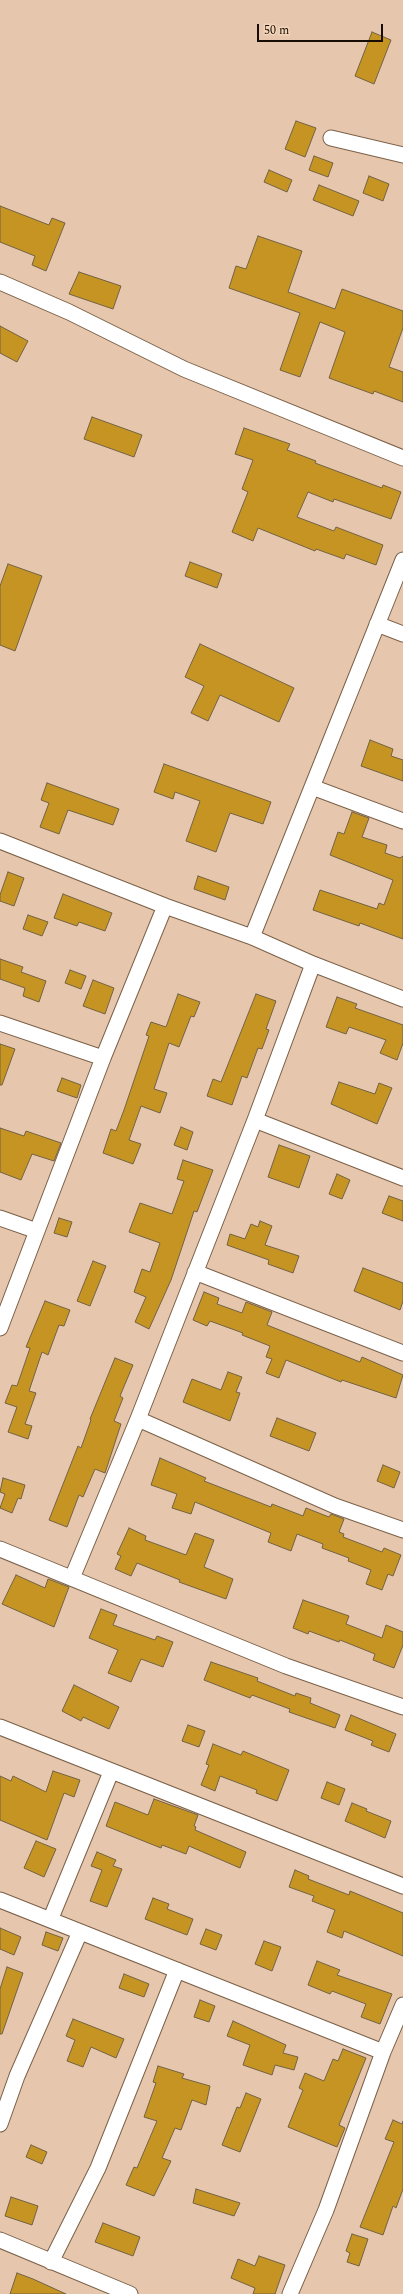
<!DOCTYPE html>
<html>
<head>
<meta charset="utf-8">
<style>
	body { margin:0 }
	#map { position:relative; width:403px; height:2294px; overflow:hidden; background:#e6c7ad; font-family:Spectral,serif }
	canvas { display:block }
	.scale { position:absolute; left:257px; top:24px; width:126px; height:18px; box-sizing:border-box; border:2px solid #170d04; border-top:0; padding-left:5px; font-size:12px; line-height:14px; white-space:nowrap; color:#170d04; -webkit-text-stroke:3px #f4d4b9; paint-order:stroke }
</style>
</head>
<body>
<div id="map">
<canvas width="403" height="2294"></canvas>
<div class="scale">50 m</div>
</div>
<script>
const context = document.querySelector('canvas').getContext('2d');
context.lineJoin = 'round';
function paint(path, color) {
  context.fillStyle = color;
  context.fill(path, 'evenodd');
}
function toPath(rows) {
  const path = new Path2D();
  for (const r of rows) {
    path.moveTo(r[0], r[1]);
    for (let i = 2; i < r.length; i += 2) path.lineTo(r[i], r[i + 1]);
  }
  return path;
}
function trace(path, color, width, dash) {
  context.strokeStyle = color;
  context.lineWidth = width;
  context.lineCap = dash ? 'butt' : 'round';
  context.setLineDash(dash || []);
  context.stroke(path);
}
const building = toPath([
	[372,32,391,40,374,84,355,76,372,32],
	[296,121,316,128,305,157,285,149,296,121],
	[314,156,333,163,328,177,309,170,314,156],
	[269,170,292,180,287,192,264,182,269,170],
	[369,176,389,184,383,201,363,193,369,176],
	[319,185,359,201,353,216,313,200,319,185],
	[0,206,49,225,52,218,65,223,46,271,32,265,35,256,0,242,0,206],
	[258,236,302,251,288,292,335,309,342,289,403,311,403,328,389,367,403,372,403,402,374,391,373,394,329,378,345,332,320,322,300,377,280,370,300,313,229,288,236,266,246,269,258,236],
	[79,272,121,286,113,309,69,294,79,272],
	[0,326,28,341,17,362,0,353,0,326],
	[92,417,142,435,134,457,84,439,92,417],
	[244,428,290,444,287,450,316,461,315,463,382,488,383,485,401,492,391,519,334,499,333,502,308,492,297,517,334,531,336,527,383,545,376,565,346,554,344,559,316,549,315,551,258,528,253,541,232,532,248,492,242,489,253,460,235,454,244,428],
	[190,562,222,574,217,588,185,576,190,562],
	[8,564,42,576,15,651,0,645,0,586,8,564],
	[200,644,294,688,279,722,220,695,208,721,191,713,204,686,185,677,200,644],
	[370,740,393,749,391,756,403,760,403,781,361,766,370,740],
	[164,764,271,802,263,824,230,813,216,852,186,841,200,801,175,792,173,799,154,792,164,764],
	[47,783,119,809,113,825,68,810,59,834,40,827,49,803,41,800,47,783],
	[352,812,369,818,362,837,387,845,385,853,400,858,403,856,403,939,360,923,359,926,313,910,320,890,377,909,379,903,384,905,393,880,330,855,338,832,344,834,352,812],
	[8,872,24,878,14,906,0,901,0,895,8,872],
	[198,876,229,887,225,900,194,889,198,876],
	[63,894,112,913,105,931,79,922,77,926,54,918,63,894],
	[28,915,48,922,42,936,23,929,28,915],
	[0,959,23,967,21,972,46,981,39,1002,23,996,25,988,0,979,0,959],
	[70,970,86,976,81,989,65,983,70,970],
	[93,980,114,988,105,1014,83,1006,93,980],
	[178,994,200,1002,194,1017,191,1016,179,1047,169,1043,154,1089,167,1093,160,1113,141,1106,129,1140,141,1144,133,1164,103,1153,111,1129,116,1131,124,1110,149,1036,146,1035,151,1022,166,1027,178,994],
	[256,994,276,1001,266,1029,269,1030,262,1049,258,1048,247,1078,242,1076,232,1105,207,1096,213,1079,221,1082,256,994],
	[337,997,357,1004,355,1008,403,1025,403,1043,397,1060,380,1053,386,1040,349,1027,346,1034,326,1027,337,997],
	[0,1044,15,1049,2,1085,0,1085,0,1044],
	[62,1078,81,1085,77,1098,57,1091,62,1078],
	[339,1082,375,1094,379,1083,392,1088,377,1124,331,1104,339,1082],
	[181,1127,193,1132,187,1150,174,1145,181,1127],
	[0,1128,24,1136,26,1131,61,1143,54,1161,32,1154,21,1180,0,1172,0,1128],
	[279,1145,310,1156,299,1188,268,1177,279,1145],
	[183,1160,213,1170,197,1212,194,1211,171,1280,149,1329,135,1322,146,1297,134,1292,142,1269,150,1272,160,1243,129,1232,140,1203,172,1214,184,1181,177,1179,183,1160],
	[337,1174,350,1180,342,1199,329,1194,337,1174],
	[389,1196,403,1201,403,1221,382,1213,389,1196],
	[59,1218,72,1222,67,1237,54,1233,59,1218],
	[260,1221,272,1226,265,1245,299,1256,293,1273,268,1264,269,1260,227,1245,230,1234,245,1239,251,1224,258,1227,260,1221],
	[93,1261,106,1266,90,1306,77,1301,93,1261],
	[363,1268,403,1283,403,1301,400,1310,354,1291,363,1268],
	[204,1292,219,1298,217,1304,242,1313,246,1302,272,1312,267,1325,360,1362,362,1357,403,1375,396,1398,342,1380,341,1382,286,1360,279,1378,266,1373,272,1359,266,1357,270,1346,242,1335,243,1333,210,1321,207,1326,193,1320,204,1292],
	[45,1301,70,1310,64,1326,59,1325,48,1355,42,1352,29,1391,36,1393,25,1424,32,1426,28,1439,8,1432,17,1407,5,1403,12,1385,17,1386,30,1348,26,1347,45,1301],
	[115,1358,133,1365,120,1396,123,1398,114,1421,121,1424,105,1473,95,1469,83,1497,79,1495,67,1527,49,1520,78,1446,81,1448,91,1420,90,1419,115,1358],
	[228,1372,242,1377,236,1392,240,1393,230,1421,183,1402,192,1379,221,1390,228,1372],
	[277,1418,316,1433,309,1451,270,1436,277,1418],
	[160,1458,206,1478,204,1481,271,1507,272,1504,303,1516,306,1508,329,1517,331,1514,344,1519,339,1532,344,1534,343,1537,382,1552,384,1548,401,1555,393,1576,388,1574,382,1590,366,1584,371,1570,348,1561,349,1558,322,1548,323,1544,297,1534,291,1551,268,1542,271,1533,195,1502,191,1514,172,1508,177,1494,151,1485,160,1458],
	[383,1465,400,1472,394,1488,377,1481,383,1465],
	[3,1478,25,1485,21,1499,18,1498,12,1513,0,1508,5,1494,0,1492,3,1478],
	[129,1528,146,1536,145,1540,186,1555,195,1533,214,1540,204,1567,233,1579,226,1599,179,1582,180,1580,137,1563,131,1576,115,1569,121,1556,117,1554,129,1528],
	[16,1575,45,1588,48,1579,69,1587,54,1627,2,1604,16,1575],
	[303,1600,349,1616,346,1624,382,1638,386,1625,403,1632,403,1645,394,1668,373,1660,375,1654,340,1640,339,1642,309,1631,308,1634,293,1628,303,1600],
	[101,1609,117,1615,113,1625,155,1640,157,1636,173,1642,163,1667,141,1659,131,1682,108,1673,118,1650,89,1638,101,1609],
	[211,1662,258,1678,257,1681,295,1696,296,1693,311,1698,310,1703,340,1715,335,1728,289,1712,290,1709,252,1695,250,1698,204,1680,211,1662],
	[74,1685,119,1707,109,1729,83,1717,81,1721,62,1711,74,1685],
	[351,1715,396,1734,389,1752,371,1745,373,1741,345,1730,351,1715],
	[188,1725,205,1731,199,1747,182,1741,188,1725],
	[213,1744,241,1755,243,1751,289,1770,277,1801,256,1793,257,1790,220,1776,215,1791,201,1785,209,1765,206,1764,213,1744],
	[53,1771,80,1780,74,1797,64,1793,47,1840,0,1820,0,1776,11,1781,13,1776,46,1792,53,1771],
	[327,1782,345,1789,339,1805,321,1798,327,1782],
	[154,1799,198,1815,194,1826,196,1827,195,1830,246,1852,240,1868,189,1846,186,1854,162,1845,161,1848,106,1826,115,1802,148,1815,154,1799],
	[352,1803,367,1809,366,1811,391,1821,385,1838,345,1821,352,1803],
	[36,1841,56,1849,44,1877,24,1868,36,1841],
	[97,1852,116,1860,113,1866,122,1869,107,1907,90,1901,102,1870,91,1866,97,1852],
	[295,1870,309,1876,308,1879,349,1895,350,1891,403,1913,403,1956,344,1931,342,1938,327,1932,335,1910,312,1901,314,1896,289,1887,295,1870],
	[153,1898,169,1904,167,1909,193,1919,187,1935,145,1919,153,1898],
	[0,1928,21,1937,14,1955,0,1949,0,1928],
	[206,1929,222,1935,216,1950,200,1944,206,1929],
	[46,1932,63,1938,58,1951,42,1945,46,1932],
	[264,1941,281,1947,272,1971,255,1964,264,1941],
	[317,1961,340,1970,337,1975,392,1994,380,2024,361,2017,366,2004,332,1991,330,1994,308,1985,317,1961],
	[7,1967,23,1973,2,2034,0,2034,0,1989,7,1967],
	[124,1974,149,1984,144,1997,119,1988,124,1974],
	[200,2000,215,2006,209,2022,194,2017,200,2000],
	[73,2019,124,2039,116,2058,91,2047,83,2067,67,2061,75,2040,66,2036,73,2019],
	[233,2021,286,2045,283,2053,298,2057,294,2070,275,2065,272,2075,243,2065,250,2045,227,2036,233,2021],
	[343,2049,366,2058,339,2125,345,2128,337,2147,288,2127,303,2090,299,2088,305,2073,324,2081,333,2059,338,2061,343,2049],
	[158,2066,184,2074,182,2078,210,2086,206,2105,192,2100,181,2130,175,2128,162,2158,171,2161,154,2196,126,2185,134,2167,137,2168,157,2121,144,2117,156,2083,153,2082,158,2066],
	[246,2093,261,2099,240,2152,222,2145,237,2107,240,2108,246,2093],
	[393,2120,402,2124,403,2121,403,2189,396,2208,393,2206,383,2235,360,2227,394,2142,385,2139,393,2120],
	[31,2145,47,2152,42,2164,26,2157,31,2145],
	[196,2189,240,2203,234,2216,193,2203,196,2189],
	[11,2197,38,2206,32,2225,5,2216,11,2197],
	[103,2223,140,2237,133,2256,95,2242,103,2223],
	[352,2234,368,2239,359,2266,347,2262,350,2253,346,2251,352,2234],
	[259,2256,285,2265,275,2294,253,2294,255,2288,231,2278,238,2259,255,2266,259,2256],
	[17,2273,33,2279,66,2294,10,2294,17,2273]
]);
paint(building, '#c69423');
trace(building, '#726243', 1);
const street = toPath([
	[331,138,403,155],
	[0,282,69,312,184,369,403,458],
	[377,624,403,634],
	[312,787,403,821],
	[0,841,165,906,252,937,313,964,403,999],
	[252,937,403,560],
	[0,1023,103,1058],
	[255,1120,403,1178],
	[0,1218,37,1231],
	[195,1272,403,1353],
	[0,1328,103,1058,165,906],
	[138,1419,335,1506,403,1530],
	[0,1549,286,1666,403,1707],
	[72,1578,138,1419,255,1120,313,964],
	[0,1727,403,1886],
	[0,1900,383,2052],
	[51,1918,111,1772],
	[0,2124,17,2076,80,1932],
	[0,2240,130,2294],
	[51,2262,98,2168,177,1970],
	[290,2294,326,2210,383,2052,403,2005]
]);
trace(street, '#7b6048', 17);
trace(street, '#fff', 15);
</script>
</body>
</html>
